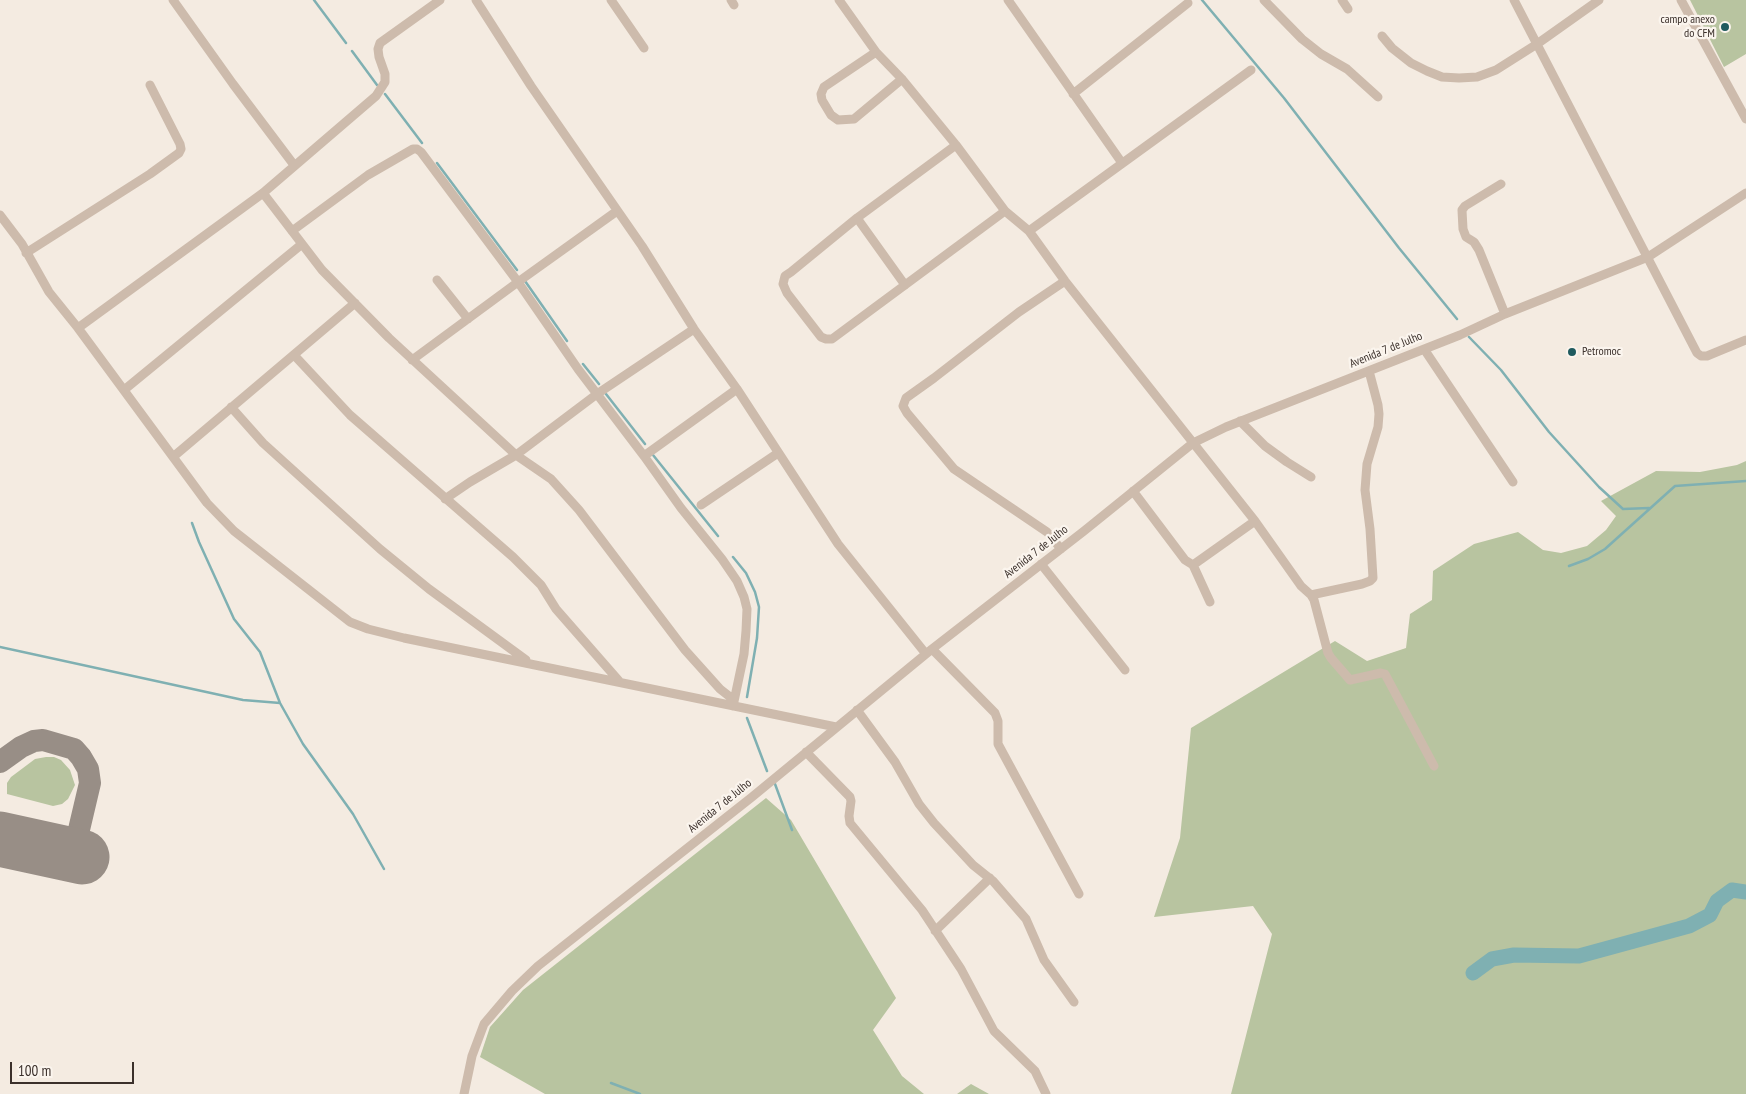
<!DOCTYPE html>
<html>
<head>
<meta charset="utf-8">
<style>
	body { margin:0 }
	#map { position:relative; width:1746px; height:1094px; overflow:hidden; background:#f4ebe1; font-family:"PT Sans Narrow",sans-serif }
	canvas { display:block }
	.scale { position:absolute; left:10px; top:1062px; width:124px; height:22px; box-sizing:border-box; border:2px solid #3b302b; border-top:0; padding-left:6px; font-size:15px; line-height:18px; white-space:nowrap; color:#3b302b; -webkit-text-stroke:4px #fbf5ee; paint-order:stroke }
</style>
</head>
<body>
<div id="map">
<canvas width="1746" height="1094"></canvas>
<div class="scale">100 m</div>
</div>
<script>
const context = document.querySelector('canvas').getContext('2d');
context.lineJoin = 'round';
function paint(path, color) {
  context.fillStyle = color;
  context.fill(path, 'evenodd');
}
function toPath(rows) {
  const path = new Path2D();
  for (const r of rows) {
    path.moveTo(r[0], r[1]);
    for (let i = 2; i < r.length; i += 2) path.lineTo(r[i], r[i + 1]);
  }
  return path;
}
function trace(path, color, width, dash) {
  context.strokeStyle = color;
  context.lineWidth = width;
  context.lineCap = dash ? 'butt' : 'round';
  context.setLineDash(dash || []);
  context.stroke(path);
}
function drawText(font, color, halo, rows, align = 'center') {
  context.font = font + ' "PT Sans Narrow",sans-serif';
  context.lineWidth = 4.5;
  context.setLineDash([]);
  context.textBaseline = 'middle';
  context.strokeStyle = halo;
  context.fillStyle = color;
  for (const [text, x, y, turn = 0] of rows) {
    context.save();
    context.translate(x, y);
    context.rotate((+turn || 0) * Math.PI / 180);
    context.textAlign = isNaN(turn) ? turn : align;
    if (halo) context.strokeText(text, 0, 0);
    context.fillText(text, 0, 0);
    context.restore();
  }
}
paint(toPath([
	[1690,0,1746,0,1746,54,1724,67],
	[1746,461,1746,1094,1231,1094,1272,934,1253,906,1154,917,1180,838,1191,728,1335,641,1367,661,1406,648,1410,614,1432,600,1433,571,1474,544,1518,532,1543,550,1561,553,1587,546,1606,530,1616,516,1601,501,1656,471,1700,472,1737,465],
	[46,757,54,757,61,760,70,770,75,785,68,799,62,804,53,806,7,794,7,783,11,777,35,759],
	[766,798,791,820,896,998,873,1030,902,1076,924,1094,545,1094,480,1057,490,1027,523,990],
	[971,1084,989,1094,957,1094]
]), '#b8c4a0');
trace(toPath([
	[314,0,346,43],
	[1202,0,1284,98,1399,248,1457,319],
	[352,51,377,85],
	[385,94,422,143],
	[437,163,517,270],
	[525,281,567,341],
	[1469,337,1501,370,1549,432,1599,487,1623,509,1649,508],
	[583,364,599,384],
	[606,394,645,444],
	[653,455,718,536],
	[192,523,199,542,234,619,260,652,280,703,303,744,353,814,384,869],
	[733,557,746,573,755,592,759,607,757,638,747,697],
	[1569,566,1588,559,1605,549,1675,486,1746,481],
	[0,647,243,700,280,703],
	[747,718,767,771],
	[775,784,792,830],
	[611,1083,640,1094]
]), '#7fb0b2', 2.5);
trace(toPath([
	[1473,973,1492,959,1514,955,1579,956,1689,926,1710,915,1717,901,1732,890,1746,892]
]), '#7fb0b2', 15);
trace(toPath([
	[0,762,21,747,34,741,43,740,74,749,81,757,88,769,90,783,73,855]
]), '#988e86', 22);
trace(toPath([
	[0,839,82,857]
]), '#988e86', 55);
trace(toPath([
	[173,0,233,84,294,165],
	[440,0,380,43,378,49,379,57,385,74,385,82,376,96,263,193,78,328,207,503,234,531,350,622,368,629,404,638,836,727],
	[476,0,531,86,642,246,694,329,737,389,838,544,926,654],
	[611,0,644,48],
	[731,0,734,5],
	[839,0,876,52,902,79,956,145,1005,211,1029,231],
	[1008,0,1122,163],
	[1264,0,1302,39,1321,54,1347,69,1378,97],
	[1342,0,1348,9],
	[1514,0,1697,353,1701,356,1707,356,1746,340],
	[1681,0,1746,119],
	[1382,36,1392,48,1411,63,1427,71,1442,77,1459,78,1477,77,1496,70,1537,44,1599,0],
	[876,52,824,87,821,94,822,100,831,115,838,120,854,119,902,79],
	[1251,70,1029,231,1065,281,1255,521,1301,586,1311,595,1314,600,1328,653,1331,658,1350,680,1381,673,1385,674,1434,766],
	[1073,94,1188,3],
	[956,145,857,218,791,272,785,276,783,284,787,293,821,337,826,339,832,339,1005,211],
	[1501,184,1465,206,1462,210,1463,229,1466,237,1474,242,1479,250,1505,314],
	[263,193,322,270,389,338,516,455,551,479,579,510,685,650,720,689,734,700],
	[0,215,22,244,49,292,78,328],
	[857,218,905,285],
	[292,231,368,175,413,149,417,149,421,152,518,282,578,369,644,456,681,508,722,559,737,581,744,597,747,609,746,631,744,654,733,706],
	[26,253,150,174,179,153,181,149,180,144,150,85],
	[437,280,468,319],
	[1424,349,1513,482],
	[294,355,350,415,513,557,541,585,556,609,619,681],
	[412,360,518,282,617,211],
	[124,390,302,244],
	[231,407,263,443,380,549,429,589,526,660],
	[1240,421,1265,446,1287,462,1311,477],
	[644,456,737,389],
	[173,457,355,303],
	[1133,491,1185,560,1193,565,1210,602],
	[445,499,470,482,516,455,597,394,694,329],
	[701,505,778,453],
	[1061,549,1047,532,954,469,907,413,903,406,906,398,934,378,1019,312,1065,281],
	[1041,564,1125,670],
	[1193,565,1255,521],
	[1311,595,1362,584,1370,581,1373,578,1370,529,1365,490,1367,464,1378,427,1379,414,1378,405,1369,371],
	[932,649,995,713,998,721,998,744,1079,894],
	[857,710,895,762,919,804,934,823,973,865,993,881,1026,919,1044,960,1074,1002],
	[806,752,850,797,851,801,849,816,850,823,922,910,961,969,994,1031,1035,1071,1046,1094],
	[935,931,990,878],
	[464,1094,472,1056,484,1024,512,991,538,966,752,797,932,649,1084,531,1193,443,1226,427,1460,335,1505,314,1648,257,1746,193]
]), '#cdbbac', 9);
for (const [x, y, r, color] of [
	[1725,27,5,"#1f5a5e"],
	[1572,352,5,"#1f5a5e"]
]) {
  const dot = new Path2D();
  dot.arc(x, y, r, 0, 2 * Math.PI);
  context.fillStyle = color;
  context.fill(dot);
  trace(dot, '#fbf5ee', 2);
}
drawText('12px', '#3b302b', '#fbf5ee', [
	["campo anexo",1715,20],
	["do CFM",1715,34],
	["Petromoc",1582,352,"left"]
], 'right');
drawText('12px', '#3b302b', '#fbf5ee', [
	["Avenida 7 de Julho",1386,350,-22],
	["Avenida 7 de Julho",1036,552,-38],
	["Avenida 7 de Julho",720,806,-39]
]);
</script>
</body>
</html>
